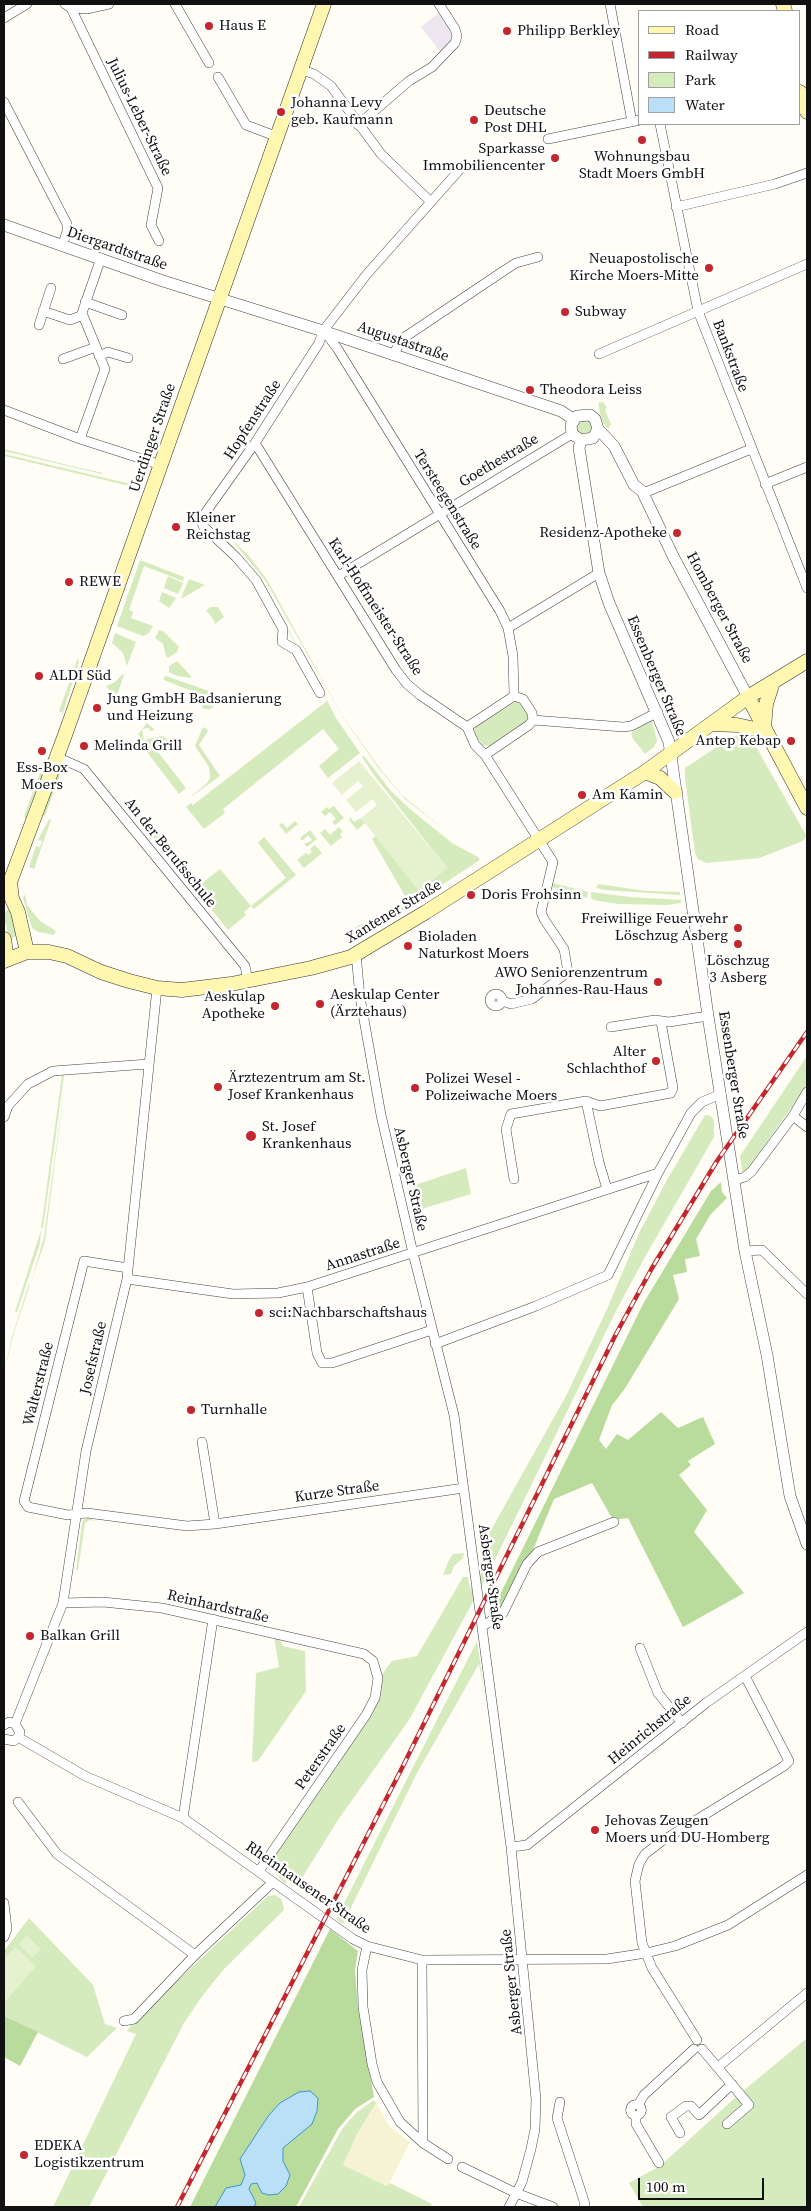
<!DOCTYPE html>
<html>
<head>
<meta charset="utf-8">
<style>
	body { margin:0 }
	#map { position:relative; width:811px; height:2211px; overflow:hidden; background:#fffdf5; font-family:"Source Serif 4",serif }
	canvas { display:block }
	.frame { position:absolute; inset:0; border:5px solid #111; pointer-events:none }
	.legend { position:absolute; left:638px; top:10px; width:162px; height:115px; box-sizing:border-box; background:#fff; border:1px solid #a0a0a0; margin:0; padding:6px 9px; list-style:none; font-size:15px; color:#111 }
	.legend li { display:flex; align-items:center; gap:10px; height:25px }
	.legend b { width:25px; border:1px solid #a0a0a0 }
	.scale { position:absolute; left:638px; top:2178px; width:126px; height:22px; box-sizing:border-box; border:2px solid #111; border-top:0; padding-left:6px; font-size:15px; line-height:18px; white-space:nowrap; color:#111; -webkit-text-stroke:4px #fff; paint-order:stroke }
</style>
</head>
<body>
<div id="map">
<canvas width="811" height="2211"></canvas>
<div class="frame"></div>
<ul class="legend">
<li><b style="height:6px;background:#fff6b0"></b>Road</li>
<li><b style="height:6px;background:#c4262e"></b>Railway</li>
<li><b style="height:14px;background:#d5ebbd"></b>Park</li>
<li><b style="height:14px;background:#b9e0f7"></b>Water</li>
</ul>
<div class="scale">100 m</div>
</div>
<script>
const context = document.querySelector('canvas').getContext('2d');
context.lineJoin = 'round';
function paint(path, color) {
  context.fillStyle = color;
  context.fill(path, 'evenodd');
}
function toPath(rows) {
  const path = new Path2D();
  for (const r of rows) {
    if (r.length === 3) {
      path.moveTo(r[0] + r[2], r[1]);
      path.arc(r[0], r[1], r[2], 0, 2 * Math.PI);
      continue;
    }
    path.moveTo(r[0], r[1]);
    for (let i = 2; i < r.length; i += 2) path.lineTo(r[i], r[i + 1]);
  }
  return path;
}
function trace(path, color, width, dash) {
  context.strokeStyle = color;
  context.lineWidth = width;
  context.lineCap = dash ? 'butt' : 'round';
  context.setLineDash(dash || []);
  context.stroke(path);
}
function drawText(font, color, halo, rows, align = 'center') {
  context.font = font + ' "Source Serif 4",serif';
  context.lineWidth = 5;
  context.setLineDash([]);
  context.textBaseline = 'middle';
  context.strokeStyle = halo;
  context.fillStyle = color;
  for (const [text, x, y, turn = 0] of rows) {
    context.save();
    context.translate(x, y);
    context.rotate((+turn || 0) * Math.PI / 180);
    context.textAlign = isNaN(turn) ? turn : align;
    if (halo) context.strokeText(text, 0, 0);
    context.fillText(text, 0, 0);
    context.restore();
  }
}
paint(toPath([
	[440,12,455,36,441,53,421,27]
]), '#eee6ef');
paint(toPath([
	[376,2103,390,2127,410,2142,388,2186,343,2165,356,2136]
]), '#f6f3d4');
paint(toPath([
	[603,402,607,408,605,410,611,424,608,429,602,421,598,403],
	[585,428,8],
	[4,449,72,466,103,473,102,474,4,451],
	[4,454,38,462,139,486,138,488,4,456],
	[213,528,229,542,248,565,261,582,270,596,327,700,336,718,360,753,328,778,319,766,339,749,323,729,223,809,225,813,204,829,186,807,191,803,193,805,327,701,270,598,247,565],
	[230,538,248,555,266,578,342,715,381,770,402,795,446,831,405,799,379,769,343,717,265,580],
	[140,560,184,577,183,581,144,566,129,610,133,612,131,618,153,626,148,634,143,636,117,626],
	[168,576,183,583,178,594,164,588],
	[189,579,205,585,181,599,183,593],
	[162,592,176,598,169,608,159,601],
	[211,607,218,607,224,617,214,625,215,622,206,610],
	[159,630,163,631,179,647,177,652,168,658,166,656,163,644,155,638],
	[115,633,136,642,127,666,123,653,112,643],
	[78,658,79,661,63,713,59,711],
	[177,661,191,676,191,678,177,676,169,672,169,666],
	[123,674,124,675,116,698,106,686,115,682],
	[166,676,209,691,219,702,210,709,204,709,189,690,164,680,164,677],
	[666,700,674,710,684,724,679,726,676,724],
	[517,701,520,702,528,713,529,719,527,722,490,746,482,745,475,735,474,730,477,725],
	[648,720,652,721,657,740,654,747,645,754,633,739,631,733],
	[147,723,155,730,150,731,149,728,142,729,144,740,162,736,171,742,158,752,186,788,179,794,147,752,149,750,138,734],
	[205,727,208,731,199,745,220,776,188,799,207,783,210,778,209,767,195,746,202,729],
	[739,735,750,739,755,745,806,835,804,840,798,843,759,858,706,863,698,859,695,853,685,778,685,768,730,738],
	[364,756,391,791,410,809,452,843,478,857,480,860,379,926,351,941,347,932,373,918,379,922,409,903,372,839,376,836,419,890,447,868,376,778,362,757],
	[61,769,62,770,45,816,42,815,54,780],
	[40,773,43,774,26,816,28,817,27,820,24,816],
	[334,806,344,818,335,825,332,822,336,819,330,812,325,816,321,812,327,807,329,809],
	[350,817,354,822,361,818,365,823,357,830,349,820],
	[49,819,51,820,34,869,29,867,36,846,40,847,42,841,38,840],
	[295,821,298,824,286,834,279,825,282,823,287,828],
	[339,827,343,832,340,834,342,837,331,846,320,833,325,829,330,835],
	[156,828,190,872,185,876,149,833],
	[310,830,317,839,307,847,304,843,307,843,312,840,308,835,302,841,300,838],
	[264,837,296,875,254,909,251,906,286,878,258,843],
	[315,845,322,853,304,868,297,860,306,853,308,855,312,852,310,849],
	[220,869,251,906,244,912,246,915,228,930,195,889],
	[553,883,588,892,587,898,552,887],
	[598,884,646,891,680,892,680,895,604,890,596,888],
	[591,892,630,897,681,900,681,903,667,905,618,904,593,900,591,897],
	[25,894,27,905,40,921,56,931,54,935,38,932,32,928,23,898],
	[9,909,12,909,20,936,13,937,11,942,4,919,4,912],
	[807,1056,807,1086,743,1175,740,1156],
	[66,1074,45,1241,31,1283,44,1237],
	[62,1075,64,1075,43,1228,41,1229],
	[705,1115,711,1116,714,1120,714,1137,645,1257,616,1311,489,1572,409,1720,338,1820,297,1886,288,1879,285,1884,270,1867,281,1874,271,1864,271,1860,380,1693,382,1675,387,1667,392,1661,417,1656,463,1577,468,1577,470,1589,484,1569,481,1548,567,1394,607,1309,639,1233,667,1180],
	[466,1168,471,1194,418,1210,412,1186],
	[41,1230,40,1243,17,1312,15,1312],
	[29,1284,30,1285,14,1332,4,1373,12,1336],
	[88,1518,97,1521,90,1520,85,1523,78,1570,76,1570,82,1524,83,1520],
	[464,1553,463,1558,454,1566,451,1574,443,1575,448,1562,453,1554],
	[274,1637,279,1638,283,1646,305,1651,306,1691,258,1761,252,1762,256,1673,279,1667],
	[477,1641,485,1696,479,1664,417,1773,343,1924,336,1919],
	[276,1895,282,1900,284,1910,224,1969,203,1995,184,2023,89,2207,53,2207,136,2034,127,2031,134,2021,268,1896],
	[29,1918,93,1985,105,2024,117,2028,87,2057,4,2016,4,1951],
	[807,2038,807,2207,643,2207,629,2183,660,2166,737,2096],
	[374,2100,376,2103,356,2136,343,2165,387,2186,390,2183,432,2204,430,2207,299,2207,342,2129,357,2112]
]), '#d5ebbd');
paint(toPath([
	[721,1182,722,1192,727,1198,711,1214,696,1239,700,1256,685,1259,687,1272,673,1275,679,1299,624,1390,612,1405,599,1440,606,1449,617,1434,628,1440,661,1412,678,1428,703,1417,715,1444,688,1461,691,1465,679,1475,707,1510,694,1532,744,1593,683,1627,628,1518,613,1520,592,1483,554,1499,530,1557,504,1608,488,1619,643,1304,711,1191],
	[330,1929,358,1951,355,1970,358,2008,374,2097,355,2109,338,2129,296,2207,190,2207],
	[4,2016,38,2032,20,2066,4,2057]
]), '#b9dc9c');
paint(toPath([
	[359,761,447,868,419,891,361,818,377,805,373,799,356,812,346,800,363,786,358,781,342,795,332,783],
	[27,1935,41,1949,32,1958,19,1944],
	[15,1947,36,1966,4,2003,4,1959]
]), '#e6f2cf');
const water = toPath([
	[310,2091,318,2098,317,2111,312,2124,283,2148,283,2161,290,2175,286,2186,278,2194,269,2195,262,2193,257,2183,251,2184,249,2189,256,2203,254,2207,215,2207,226,2188,241,2185,245,2175,240,2159,269,2115,280,2103,299,2092,310,2091]
]);
paint(water, '#b9e0f7');
trace(water, '#3f96cf', 1);
const minor = toPath([
	[65,4,71,8,87,9,109,4],
	[175,4,209,63],
	[610,4,632,122],
	[71,8,158,188,151,225,159,241],
	[4,18,27,4],
	[302,70,314,74,331,86,381,154,431,202],
	[218,77,246,125,278,137],
	[4,102,67,224,67,232,62,246],
	[660,124,698,311,807,588],
	[358,125,409,81,432,67,455,43,457,36,455,29,439,4],
	[548,139,640,120],
	[676,207,775,184,807,173],
	[85,302,122,315],
	[43,311,70,320,83,315],
	[39,325,51,288],
	[324,331,337,348,500,611,508,628,513,656,514,696],
	[599,354,807,264],
	[393,355,402,339,505,270,516,263,538,257],
	[99,356,108,352,128,358],
	[63,359,96,347],
	[4,410,80,439,161,465],
	[80,439,105,369,82,313,101,258],
	[255,443,396,670,407,684,420,695,467,727,475,745,485,755,553,862,541,912,544,919,564,949,568,972,532,999,511,1004,503,1001],
	[765,484,807,467],
	[642,491,646,492,751,449],
	[338,576,572,434],
	[508,628,599,573],
	[320,693,296,650,282,642,283,629,256,580,236,557,203,526,201,519,255,443,319,343,323,331,367,274,462,167],
	[533,720,623,727,631,726,658,712],
	[467,727,514,696,523,699,532,713,533,720],
	[485,755,529,725,533,720],
	[57,757,84,769,245,966,248,981],
	[356,954,360,997,381,1115,413,1253,454,1415,511,1847,536,2099,535,2129,531,2149,522,2182,509,2207],
	[496,1000,6],
	[611,1027,655,1020,669,1022,708,1016],
	[586,1101,600,1106,671,1093,673,1088,661,1022],
	[793,1116,807,1127],
	[4,1117,8,1106,28,1084,53,1071,148,1064],
	[514,1179,506,1129,511,1114,586,1101,599,1162,607,1189],
	[735,1180,745,1177,752,1171,793,1116,807,1092],
	[745,1251,762,1250,807,1294],
	[128,1268,84,1261,24,1501,28,1507,68,1515,87,1513,187,1526,215,1524,464,1488],
	[127,1279,233,1294,278,1293,307,1287,658,1173],
	[307,1287,317,1353,322,1363,332,1363,432,1330],
	[435,1344,536,1306,608,1275,658,1173,691,1113,702,1102,721,1094],
	[202,1442,215,1524],
	[63,1603,103,1602,162,1608,364,1654,373,1661,378,1678,375,1698,366,1715,259,1871],
	[483,1626,503,1613,527,1564,538,1552,614,1522],
	[640,1648,658,1693,682,1723],
	[15,1724,63,1603,86,1451,127,1279,157,988],
	[4,1725,9,1722,15,1724,20,1732,18,1737,14,1741,4,1739],
	[18,1737,85,1776,183,1818,353,1939,367,1946,422,1960,607,1959,646,1953,675,1946,728,1925,807,1875],
	[18,1802,57,1854,195,1955],
	[183,1818,213,1619],
	[511,1847,527,1845,706,1703,807,1632],
	[4,1903,7,1929,4,1937],
	[367,1946,362,1970,363,2007,372,2064,377,2082,400,2122,423,2143,448,2159],
	[422,1960,423,2143],
	[124,2021,134,2019,195,1955,273,1882],
	[697,2040,652,1968,642,1943,635,1881,639,1864,645,1854,662,1841,784,1766,789,1761,745,1676],
	[702,2049,749,2105,727,2124],
	[718,2067,807,1993],
	[560,2102,557,2118,585,2204,584,2207],
	[636,2110,5.5],
	[638,2105,644,2095,694,2049],
	[636,2116,636,2124,659,2163],
	[680,2133,671,2117,686,2106,691,2106,699,2115,732,2084],
	[462,2167,516,2193,553,2207]
]);
const tertiary = toPath([
	[4,225,163,281,323,331,561,411,573,419],
	[598,429,593,438,581,440,572,434,571,425,577,416,590,415,595,419,598,429,614,446,634,485,642,491,673,556,748,697],
	[581,440,579,448,599,573,609,603,669,742,708,1016,745,1251,767,1355,790,1496,807,1544]
]);
const secondary = toPath([
	[783,4,785,11],
	[800,92,807,112],
	[748,697,807,808],
	[711,724,737,725,764,731],
	[764,728,766,704,773,682],
	[645,772,660,778,675,792],
	[10,882,12,899,18,912,27,952],
	[4,888,10,882,65,735,324,4],
	[4,939,7,959],
	[4,961,27,952,49,952,67,956,101,972,129,981,157,988,182,990,231,984,311,968,351,957,426,912,645,772,748,697,807,661]
]);
trace(minor, '#444', 10);
trace(tertiary, '#444', 12);
trace(secondary, '#333', 15);
trace(minor, '#fff', 9);
trace(tertiary, '#fff', 11);
trace(secondary, '#fff6b0', 14);
const rail = toPath([
	[177,2207,402,1768,616,1334,652,1268,717,1161,807,1032]
]);
trace(rail, '#c4262e', 4.5);
trace(rail, '#fff', 2.5, [8]);
for (const [x, y, r, color] of [
	[209,26,5,"#c4262e"],
	[507,31,5,"#c4262e"],
	[281,112,5,"#c4262e"],
	[474,120,5,"#c4262e"],
	[642,140,5,"#c4262e"],
	[555,158,5,"#c4262e"],
	[709,268,5,"#c4262e"],
	[565,312,5,"#c4262e"],
	[530,390,5,"#c4262e"],
	[176,527,5,"#c4262e"],
	[677,533,5,"#c4262e"],
	[69,582,5,"#c4262e"],
	[39,676,5,"#c4262e"],
	[97,708,5,"#c4262e"],
	[791,741,5,"#c4262e"],
	[84,746,5,"#c4262e"],
	[42,751,5,"#c4262e"],
	[582,795,5,"#c4262e"],
	[471,895,5,"#c4262e"],
	[738,928,5,"#c4262e"],
	[738,944,5,"#c4262e"],
	[408,946,5,"#c4262e"],
	[658,982,5,"#c4262e"],
	[320,1004,5,"#c4262e"],
	[275,1006,5,"#c4262e"],
	[656,1061,5,"#c4262e"],
	[218,1087,5,"#c4262e"],
	[415,1088,5,"#c4262e"],
	[251,1136,6,"#c4262e"],
	[259,1313,5,"#c4262e"],
	[191,1410,5,"#c4262e"],
	[30,1636,5,"#c4262e"],
	[595,1830,5,"#c4262e"],
	[24,2155,5,"#c4262e"]
]) {
  const dot = new Path2D();
  dot.arc(x, y, r, 0, 2 * Math.PI);
  context.fillStyle = color;
  context.fill(dot);
  trace(dot, '#fff', 2);
}
drawText('15px', '#111', '#fff', [
	["Haus E",219,26],
	["Philipp Berkley",517,31],
	["Johanna Levy",291,103],
	["geb. Kaufmann",291,120],
	["Deutsche",484,111],
	["Post DHL",484,128],
	["Sparkasse",545,149,"right"],
	["Immobiliencenter",545,166,"right"],
	["Wohnungsbau",642,157,"center"],
	["Stadt Moers GmbH",642,174,"center"],
	["Neuapostolische",699,259,"right"],
	["Kirche Moers-Mitte",699,276,"right"],
	["Subway",575,312],
	["Theodora Leiss",540,390],
	["Kleiner",186,518],
	["Reichstag",186,535],
	["Residenz-Apotheke",667,533,"right"],
	["REWE",79,582],
	["ALDI Süd",49,676],
	["Jung GmbH Badsanierung",107,699],
	["und Heizung",107,716],
	["Antep Kebap",781,741,"right"],
	["Melinda Grill",94,746],
	["Ess-Box",42,768,"center"],
	["Moers",42,785,"center"],
	["Am Kamin",592,795],
	["Doris Frohsinn",481,895],
	["Freiwillige Feuerwehr",728,919,"right"],
	["Löschzug Asberg",728,936,"right"],
	["Bioladen",418,937],
	["Naturkost Moers",418,954],
	["Löschzug",738,961,"center"],
	["3 Asberg",738,978,"center"],
	["AWO Seniorenzentrum",648,973,"right"],
	["Johannes-Rau-Haus",648,990,"right"],
	["Aeskulap Center",330,995],
	["(Ärztehaus)",330,1012],
	["Aeskulap",265,997,"right"],
	["Apotheke",265,1014,"right"],
	["Alter",646,1052,"right"],
	["Schlachthof",646,1069,"right"],
	["Ärztezentrum am St.",228,1078],
	["Josef Krankenhaus",228,1095],
	["Polizei Wesel -",425,1079],
	["Polizeiwache Moers",425,1096],
	["St. Josef",262,1127],
	["Krankenhaus",262,1144],
	["sci:Nachbarschaftshaus",269,1313],
	["Turnhalle",201,1410],
	["Balkan Grill",40,1636],
	["Jehovas Zeugen",605,1821],
	["Moers und DU-Homberg",605,1838],
	["EDEKA",34,2146],
	["Logistikzentrum",34,2163]
], 'left');
drawText('15px', '#111', '#fff', [
	["Julius-Leber-Straße",139,117,64],
	["Diergardtstraße",117,249,19],
	["Augustastraße",403,342,19],
	["Bankstraße",730,356,69],
	["Hopfenstraße",253,420,-57],
	["Uerdinger Straße",153,438,-71],
	["Goethestraße",499,461,-31],
	["Tersteegenstraße",447,500,58],
	["Karl-Hoffmeister-Straße",375,607,57],
	["Homberger Straße",719,608,62],
	["Essenberger Straße",656,676,67],
	["An der Berufsschule",170,853,51],
	["Xantener Straße",394,912,-31],
	["Essenberger Straße",733,1075,81],
	["Asberger Straße",410,1179,77],
	["Annastraße",363,1255,-18],
	["Josefstraße",94,1358,-77],
	["Walterstraße",39,1384,-76],
	["Kurze Straße",337,1492,-8],
	["Asberger Straße",490,1577,82],
	["Reinhardstraße",218,1607,13],
	["Heinrichstraße",650,1730,-39],
	["Peterstraße",321,1757,-55],
	["Rheinhausener Straße",308,1888,35],
	["Asberger Straße",512,1982,-96]
]);
</script>
</body>
</html>
